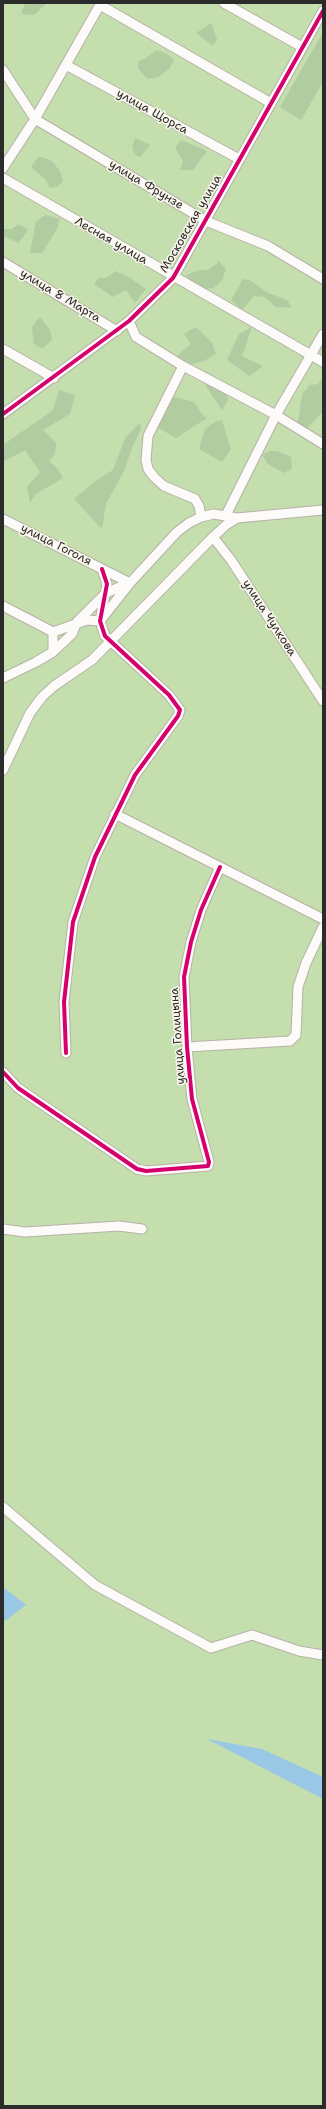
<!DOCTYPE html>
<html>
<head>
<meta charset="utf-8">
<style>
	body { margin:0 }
	#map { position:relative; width:326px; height:2109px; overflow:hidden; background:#ede4d7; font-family:"Shantell Sans",sans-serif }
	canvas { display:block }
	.frame { position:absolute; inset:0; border:4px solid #2b2b2b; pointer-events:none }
</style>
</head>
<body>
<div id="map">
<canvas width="326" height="2109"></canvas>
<div class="frame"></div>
</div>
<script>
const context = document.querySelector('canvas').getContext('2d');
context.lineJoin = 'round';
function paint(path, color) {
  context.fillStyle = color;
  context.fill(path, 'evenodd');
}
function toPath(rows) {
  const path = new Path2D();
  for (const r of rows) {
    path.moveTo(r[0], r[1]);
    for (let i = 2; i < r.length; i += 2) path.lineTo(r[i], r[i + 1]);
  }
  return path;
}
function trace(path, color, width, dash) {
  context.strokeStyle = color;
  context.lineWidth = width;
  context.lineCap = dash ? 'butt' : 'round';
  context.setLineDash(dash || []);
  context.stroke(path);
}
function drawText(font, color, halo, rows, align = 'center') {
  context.font = font + ' "Shantell Sans",sans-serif';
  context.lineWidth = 3;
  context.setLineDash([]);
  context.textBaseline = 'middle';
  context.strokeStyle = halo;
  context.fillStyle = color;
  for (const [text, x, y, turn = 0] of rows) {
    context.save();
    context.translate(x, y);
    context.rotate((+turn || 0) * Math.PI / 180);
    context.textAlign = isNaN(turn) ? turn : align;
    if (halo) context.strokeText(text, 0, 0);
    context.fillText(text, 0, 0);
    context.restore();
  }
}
paint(toPath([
	[3,3,323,3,323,2106,3,2106]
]), '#c4dead');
paint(toPath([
	[25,3,47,3,34,15,21,14],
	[211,23,217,39,213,46,196,33],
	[323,32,323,82,301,120,280,107],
	[157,50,169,55,174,60,169,69,159,77,148,79,138,69,138,61,144,59],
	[135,138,150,145,140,157,135,155,132,147],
	[181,140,207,151,193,170,180,170,183,161,175,148],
	[39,156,52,161,60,171,63,181,58,186,50,188,46,180,31,167],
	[46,215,60,219,57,229,42,253,30,253,36,221],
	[18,224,28,230,19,243,3,236,3,229,12,229],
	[218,260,226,269,222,280,214,288,204,289,192,284,186,275,200,270,208,270,218,263],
	[116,271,129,277,146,289,135,303,126,290,113,297,94,284,98,278,106,278],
	[243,279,250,280,266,292,287,300,292,308,276,307,264,297,254,296,242,310,231,300],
	[41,318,50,330,52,340,42,349,34,344,32,327,38,319],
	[196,327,212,343,216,354,204,361,192,364,176,362,179,354,191,344,184,334],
	[252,327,242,356,263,366,249,376,227,360,239,334],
	[323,376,323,412,302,433,298,423,302,394,310,385,318,384],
	[211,384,225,391,228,400,222,410,205,385],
	[59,390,75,395,70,414,43,430,56,443,55,454,49,461,58,469,63,478,36,494,30,503,27,487,40,472,25,450,3,462,3,445,53,410],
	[174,397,194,402,202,414,207,418,176,438,157,427],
	[222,420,231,449,222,462,199,449,205,429,215,422],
	[140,423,141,429,132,448,124,471,106,504,102,529,74,499,97,480,113,470,125,438],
	[270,451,277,451,291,457,292,469,284,473,268,464,262,455]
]), '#b2cca2');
paint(toPath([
	[3,1587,26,1605,5,1621,3,1619],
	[207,1739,262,1749,323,1777,323,1799]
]), '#99c8e6');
const minor = toPath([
	[224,3,302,47],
	[100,5,271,103],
	[66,65,239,159],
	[3,70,35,119,206,221,268,246,323,279],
	[3,168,35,119,101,3],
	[3,178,323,362],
	[3,262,117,331],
	[129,321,136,337,183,366,276,415,323,444],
	[3,349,54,378],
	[183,366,148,436,146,460,148,469,154,477,164,486,195,499,199,506,201,517],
	[3,414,129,321,173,278,323,11],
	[226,515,276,415,323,334],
	[3,519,130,583],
	[213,537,231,560,323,701],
	[3,606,53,632],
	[53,652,72,634,77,622,106,593,129,583],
	[3,678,36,662,53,652,53,632,87,620,100,621,130,583,177,532,189,523,201,517,214,514,237,518,323,510],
	[3,770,30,713,42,697,54,686,92,660,213,537,226,525,237,518],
	[115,814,323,919],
	[187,1047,290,1041,296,1035,298,987,306,963,323,927],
	[66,1053,64,1002,73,922,95,857,135,775,178,716,180,710,169,695,105,636,100,621,107,584,102,569],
	[3,1072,18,1088,137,1169,146,1171,208,1166,209,1162,192,1099,187,1047,184,977,191,942,201,910,220,867],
	[3,1229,25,1232,119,1226,142,1229],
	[3,1507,95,1585,211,1648,252,1635,299,1651,323,1655]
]);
trace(minor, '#b7b1a8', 11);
trace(minor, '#fcfbf9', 9);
trace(toPath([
	[3,414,129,321,173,278,323,11],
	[66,1053,64,1002,73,922,95,857,135,775,178,716,180,710,169,695,105,636,100,621,107,584,102,569],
	[3,1072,18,1088,137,1169,146,1171,208,1166,209,1162,192,1099,187,1047,184,977,191,942,201,910,220,867]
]), '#d6006c', 4);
drawText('12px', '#2b2b2b', '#fbf7ec', [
	["улица Щорса",152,112,29],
	["улица Фрунзе",146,185,31],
	["Московская улица",191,224,-60],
	["Лесная улица",111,241,30],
	["улица 8 Марта",60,296,31],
	["улица Гоголя",56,545,27],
	["улица Чулкова",269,618,57],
	["улица Голицына",178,1036,-94]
]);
</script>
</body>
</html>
